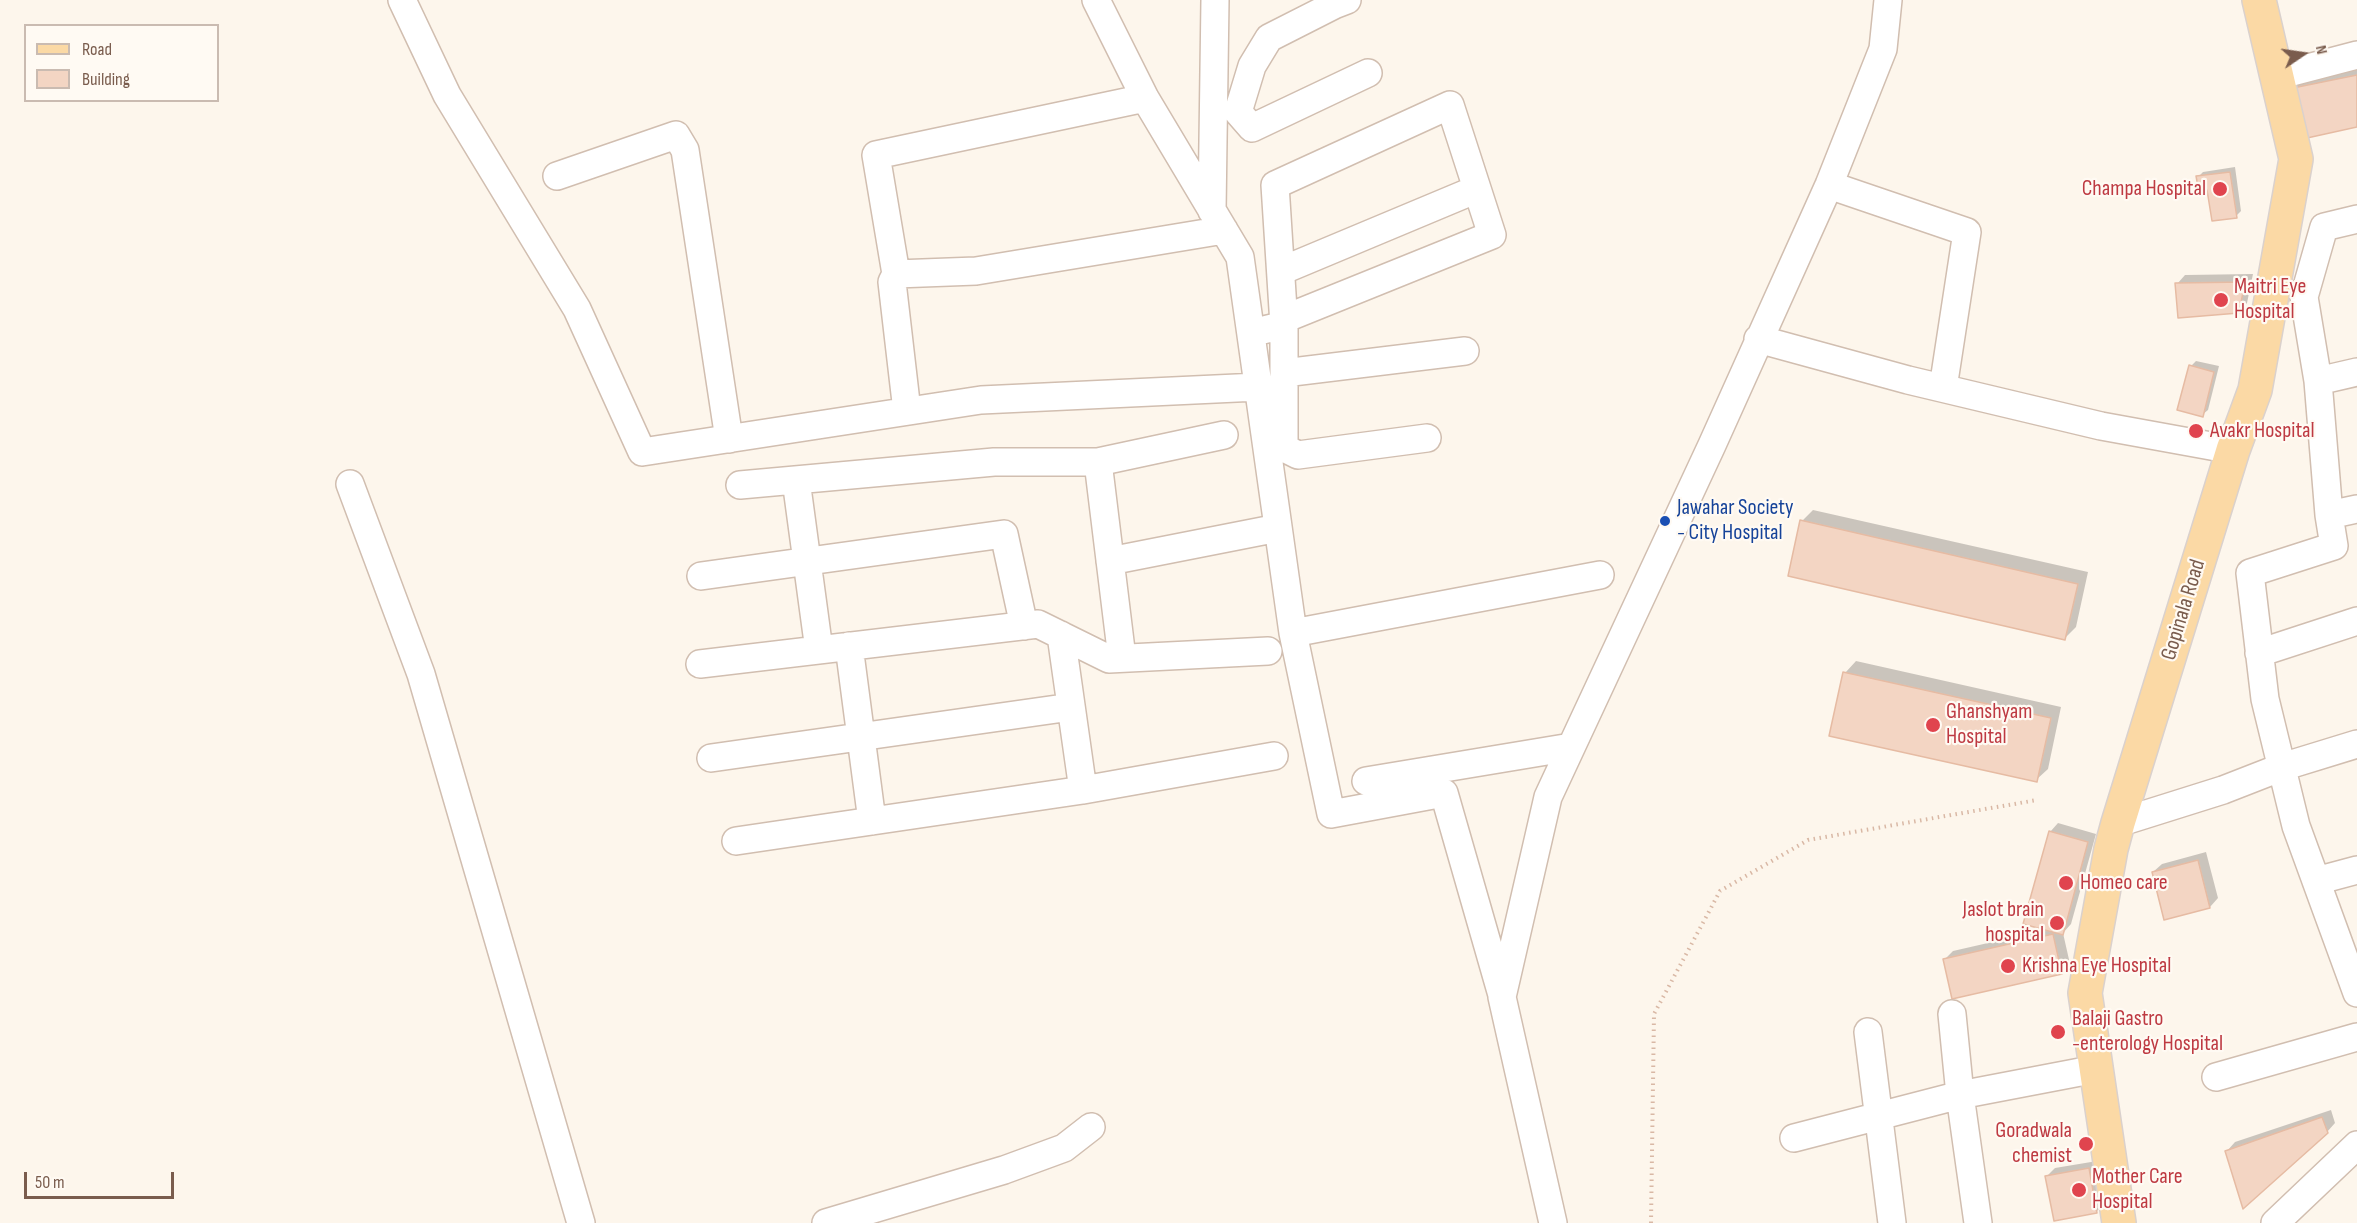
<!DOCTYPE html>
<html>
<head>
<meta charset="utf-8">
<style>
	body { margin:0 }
	#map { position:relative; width:2357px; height:1223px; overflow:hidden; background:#fdf6ec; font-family:"Sofia Sans Condensed",sans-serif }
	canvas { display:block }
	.legend { position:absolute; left:24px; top:24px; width:195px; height:78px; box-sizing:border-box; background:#fffaf3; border:2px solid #cabbb1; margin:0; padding:8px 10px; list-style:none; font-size:18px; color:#7a5c4d }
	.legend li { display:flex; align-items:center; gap:12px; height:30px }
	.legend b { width:30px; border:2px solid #cabbb1 }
	.north { position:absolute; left:2273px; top:24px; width:60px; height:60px; -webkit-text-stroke:4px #fffaf3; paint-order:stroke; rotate:77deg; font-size:16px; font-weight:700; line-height:24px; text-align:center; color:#7a5c4d }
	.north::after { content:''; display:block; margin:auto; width:21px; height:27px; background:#7a5c4d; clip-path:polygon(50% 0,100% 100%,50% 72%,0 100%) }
	.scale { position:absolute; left:24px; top:1172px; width:150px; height:27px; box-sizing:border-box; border:3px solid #7a5c4d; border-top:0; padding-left:8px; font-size:18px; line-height:21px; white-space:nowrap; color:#7a5c4d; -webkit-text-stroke:4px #fffaf3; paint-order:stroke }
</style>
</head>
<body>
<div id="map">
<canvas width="2357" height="1223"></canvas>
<ul class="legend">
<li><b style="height:8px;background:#fbd9a5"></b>Road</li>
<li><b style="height:16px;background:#f3d5c3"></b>Building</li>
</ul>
<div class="north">N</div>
<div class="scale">50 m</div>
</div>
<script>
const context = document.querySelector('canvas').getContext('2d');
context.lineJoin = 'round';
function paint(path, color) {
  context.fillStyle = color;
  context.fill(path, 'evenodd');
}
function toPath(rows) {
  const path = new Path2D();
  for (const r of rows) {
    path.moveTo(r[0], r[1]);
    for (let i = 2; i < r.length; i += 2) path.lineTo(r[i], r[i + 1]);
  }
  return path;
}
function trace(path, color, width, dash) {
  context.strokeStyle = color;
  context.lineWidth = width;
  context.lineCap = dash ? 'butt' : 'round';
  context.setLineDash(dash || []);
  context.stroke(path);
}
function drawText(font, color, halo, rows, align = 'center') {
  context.font = font + ' "Sofia Sans Condensed",sans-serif';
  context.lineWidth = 4.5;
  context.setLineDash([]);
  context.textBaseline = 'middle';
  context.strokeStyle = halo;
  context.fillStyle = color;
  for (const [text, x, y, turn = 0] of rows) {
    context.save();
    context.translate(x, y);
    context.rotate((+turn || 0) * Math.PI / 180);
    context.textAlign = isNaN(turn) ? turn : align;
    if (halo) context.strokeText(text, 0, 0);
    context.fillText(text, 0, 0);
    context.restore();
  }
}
paint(toPath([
	[2357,69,2357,126,2289,90,2298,81],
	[2235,167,2241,211,2236,216,2198,177,2203,172],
	[2253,274,2247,303,2238,312,2177,284,2185,275],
	[2196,361,2219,366,2208,410,2202,415,2191,366],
	[1813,510,2088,572,2076,627,2065,638,1802,521],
	[1856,661,2061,707,2048,769,2036,780,1845,673],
	[2058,823,2096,834,2071,924,2063,933,2070,964,2061,972,1944,960,1953,951,2049,929,2050,832],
	[2206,852,2218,898,2210,907,2153,872,2162,864],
	[2331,1110,2335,1123,2327,1132,2227,1151,2235,1142],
	[2097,1161,2105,1203,2096,1212,2047,1176,2055,1168]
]), '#0003');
const building = toPath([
	[2357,75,2357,127,2298,140,2288,89,2357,75],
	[2230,172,2237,218,2212,221,2207,190,2199,192,2196,176,2230,172],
	[2245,282,2239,313,2178,318,2175,283,2245,282],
	[2189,365,2214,372,2203,417,2177,410,2189,365],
	[1800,520,2078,584,2065,640,1788,576,1800,520],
	[1843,672,2051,718,2037,782,1829,736,1843,672],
	[2049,831,2088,842,2063,935,2023,924,2049,831],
	[2198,860,2210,908,2164,920,2152,872,2198,860],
	[2053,934,2062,974,1952,999,1943,959,2053,934],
	[2322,1117,2328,1133,2243,1209,2225,1151,2322,1117],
	[2089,1168,2097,1213,2054,1221,2045,1176,2089,1168]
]);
paint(building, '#f3d5c3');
trace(building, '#e6bba3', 1.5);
const minor = toPath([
	[402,0,447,95,577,309,642,452,981,400,1258,387],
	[1096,0,1145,98,1240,257,1293,633,1331,814,1444,793,1502,995],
	[1347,0,1334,5,1269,38,1252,66,1238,112,1252,128,1368,73],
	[2277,76,2357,55],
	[557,176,676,135,685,150,729,439],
	[1829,185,1967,232,1943,388],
	[1212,211,1215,0],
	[1281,271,1477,189],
	[896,274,976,271,1224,230],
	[1251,333,1284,325,1275,185,1450,105,1492,235,1284,319,1284,448,1298,455,1427,438],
	[1758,339,1908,380,2101,426,2233,450],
	[2357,372,2318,381,2329,515,2334,546,2250,573,2265,699,2296,826,2357,993],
	[1284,373,1465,351],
	[2318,381,2304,297,2324,227,2357,219],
	[907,411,892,282,896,274,876,155,1145,98],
	[1098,462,1224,435],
	[796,480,819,650],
	[350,484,421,674,581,1223],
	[740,485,994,462,1098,462,1122,658],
	[2329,515,2357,509],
	[1110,561,1278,528],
	[701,576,1004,534,1024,626],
	[1293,633,1600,575],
	[849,646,872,821],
	[2259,653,2357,621],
	[700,664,1038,624,1109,659,1268,651],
	[711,758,1071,707],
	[1366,781,1571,747],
	[1083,790,1274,756],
	[2118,823,2223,790,2282,767,2357,744],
	[736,841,1083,790,1061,635],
	[2316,881,2357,870],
	[1952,1014,1960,1095,1978,1223],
	[1868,1032,1892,1223],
	[2216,1077,2357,1037],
	[1794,1138,1960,1095,2096,1069],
	[826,1223,1004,1170,1064,1148,1091,1127],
	[1553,1223,1502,997,1548,797,1712,445,1829,185,1883,49,1888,0],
	[2275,1223,2357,1145]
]);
const major = toPath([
	[2119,1223,2085,993,2111,849,2118,823,2233,450,2255,390,2296,159,2259,0]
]);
trace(minor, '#d1beb0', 30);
trace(major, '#dad1cd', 36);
trace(toPath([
	[1651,1223,1654,1014,1720,891,1808,840,2037,800]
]), '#d9b8a5', 4, [1.5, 4.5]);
trace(minor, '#fff', 27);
trace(major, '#fbd9a5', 33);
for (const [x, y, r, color] of [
	[2220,189,8,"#e0444e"],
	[2221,300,8,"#e0444e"],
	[2196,431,8,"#e0444e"],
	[1665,521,6,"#1a4fb4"],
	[1933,725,8,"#e0444e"],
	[2066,883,8,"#e0444e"],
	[2057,923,8,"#e0444e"],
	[2008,966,8,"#e0444e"],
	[2058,1032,8,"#e0444e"],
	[2086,1144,8,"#e0444e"],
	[2079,1190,8,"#e0444e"]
]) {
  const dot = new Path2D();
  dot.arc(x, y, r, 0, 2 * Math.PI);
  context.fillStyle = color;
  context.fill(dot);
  trace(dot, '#fffaf3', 2);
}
drawText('22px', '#be3a42', '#fffaf3', [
	["Champa Hospital",2206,189,"right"],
	["Maitri Eye",2234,287],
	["Hospital",2234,312],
	["Avakr Hospital",2210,431],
	["Ghanshyam",1946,712],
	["Hospital",1946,737],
	["Homeo care",2080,883],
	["Jaslot brain",2044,910,"right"],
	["hospital",2044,935,"right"],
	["Krishna Eye Hospital",2022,966],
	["Balaji Gastro",2072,1019],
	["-enterology Hospital",2072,1044],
	["Goradwala",2072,1131,"right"],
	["chemist",2072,1156,"right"],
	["Mother Care",2092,1177],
	["Hospital",2092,1202]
], 'left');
drawText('22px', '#164399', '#fffaf3', [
	["Jawahar Society",1677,508],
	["- City Hospital",1677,533]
], 'left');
drawText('22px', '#7a5c4d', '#fffaf3', [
	["Gopinala Road",2184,610,-73]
]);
</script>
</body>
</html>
